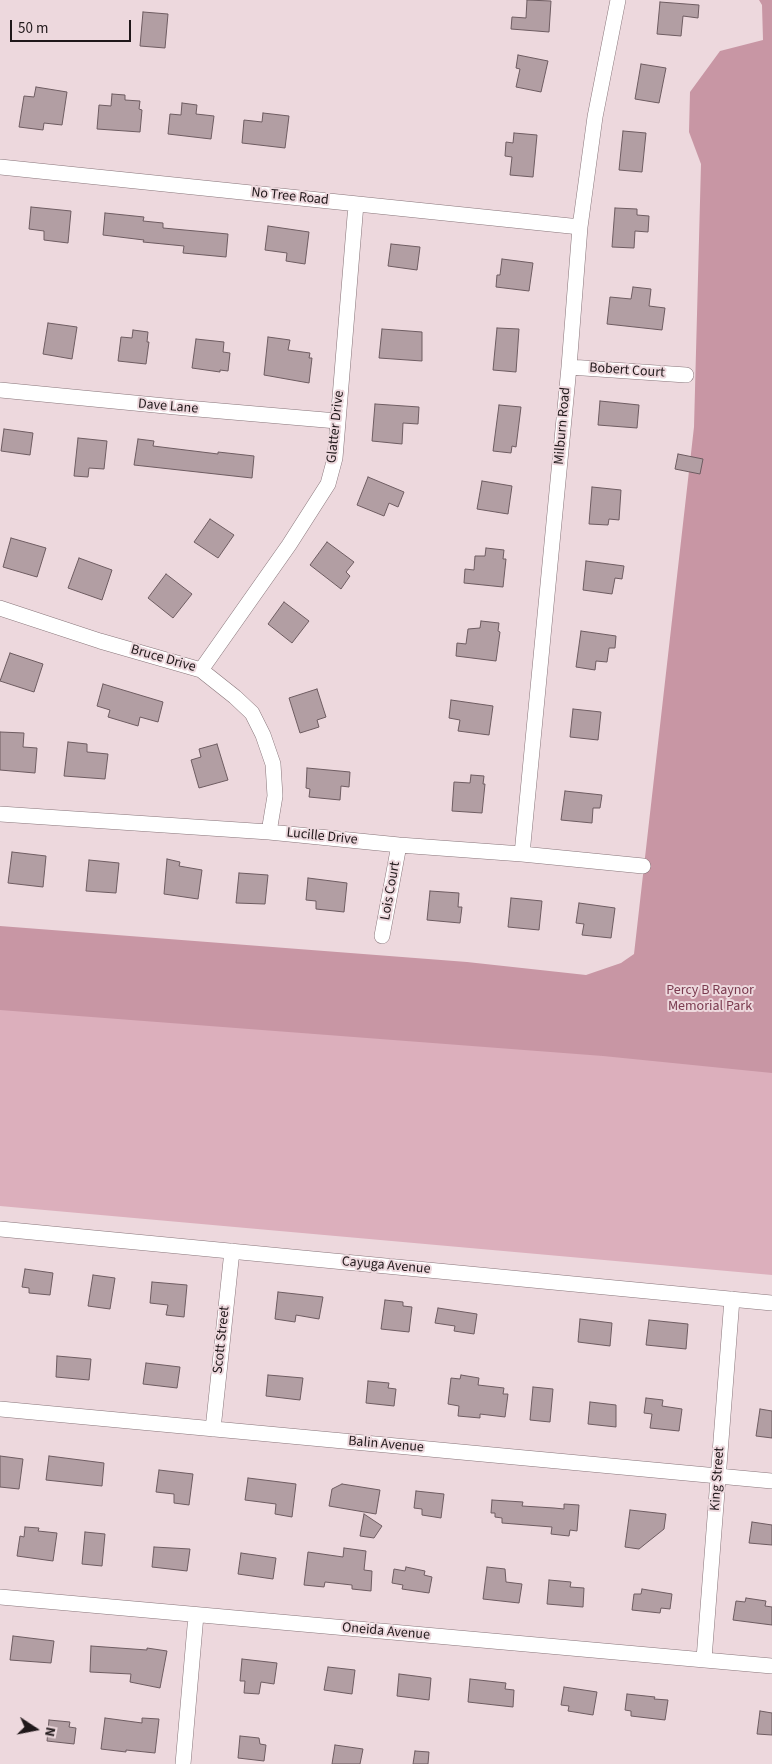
<!DOCTYPE html>
<html>
<head>
<meta charset="utf-8">
<style>
	body { margin:0 }
	#map { position:relative; width:772px; height:1764px; overflow:hidden; background:#edd8dd; font-family:"Source Sans 3",sans-serif }
	canvas { display:block }
	.north { position:absolute; left:10px; top:1704px; width:50px; height:50px; -webkit-text-stroke:4px #edd8dd; paint-order:stroke; rotate:101deg; font-size:14px; font-weight:700; line-height:20px; text-align:center; color:#20181a }
	.north::after { content:''; display:block; margin:auto; width:18px; height:22px; background:#20181a; clip-path:polygon(50% 0,100% 100%,50% 72%,0 100%) }
	.scale { position:absolute; left:10px; top:20px; width:121px; height:22px; box-sizing:border-box; border:2px solid #20181a; border-top:0; padding-left:6px; font-size:15px; line-height:18px; white-space:nowrap; color:#20181a; -webkit-text-stroke:4px #edd8dd; paint-order:stroke }
</style>
</head>
<body>
<div id="map">
<canvas width="772" height="1764"></canvas>
<div class="north">N</div>
<div class="scale">50 m</div>
</div>
<script>
const context = document.querySelector('canvas').getContext('2d');
context.lineJoin = 'round';
function paint(path, color) {
  context.fillStyle = color;
  context.fill(path, 'evenodd');
}
function toPath(rows) {
  const path = new Path2D();
  for (const r of rows) {
    path.moveTo(r[0], r[1]);
    for (let i = 2; i < r.length; i += 2) path.lineTo(r[i], r[i + 1]);
  }
  return path;
}
function trace(path, color, width, dash) {
  context.strokeStyle = color;
  context.lineWidth = width;
  context.lineCap = dash ? 'butt' : 'round';
  context.setLineDash(dash || []);
  context.stroke(path);
}
function drawText(font, color, halo, rows, align = 'center') {
  context.font = font + ' "Source Sans 3",sans-serif';
  context.lineWidth = 4;
  context.setLineDash([]);
  context.textBaseline = 'middle';
  context.strokeStyle = halo;
  context.fillStyle = color;
  for (const [text, x, y, turn = 0] of rows) {
    context.save();
    context.translate(x, y);
    context.rotate((+turn || 0) * Math.PI / 180);
    context.textAlign = isNaN(turn) ? turn : align;
    if (halo) context.strokeText(text, 0, 0);
    context.fillText(text, 0, 0);
    context.restore();
  }
}
paint(toPath([
	[0,999,772,1071,772,1275,0,1206]
]), '#dcafbc');
paint(toPath([
	[759,0,772,0,772,1073,603,1056,0,1010,0,926,467,962,586,975,621,963,634,954,694,427,701,164,689,132,690,92,720,51,763,40,762,5]
]), '#c896a4');
const building = toPath([
	[527,0,551,1,549,32,511,29,512,17,526,18,527,0],
	[660,2,699,5,698,18,683,16,681,36,657,34,660,2],
	[143,12,168,14,165,48,140,46,143,12],
	[518,55,548,61,541,92,516,87,520,69,516,68,518,55],
	[641,64,666,68,659,103,635,99,641,64],
	[36,87,67,92,62,125,44,123,43,130,19,127,24,96,34,97,36,87],
	[112,94,125,95,125,100,140,101,139,109,142,110,140,132,97,129,99,105,111,106,112,94],
	[182,103,197,105,196,114,214,116,211,139,168,134,170,114,181,115,182,103],
	[263,113,289,116,285,148,242,143,244,120,262,122,263,113],
	[623,131,646,133,642,172,619,170,623,131],
	[514,133,537,135,533,177,510,175,512,157,505,156,506,142,513,143,514,133],
	[31,207,71,211,68,243,44,240,44,231,29,229,31,207],
	[615,208,637,209,637,215,649,216,648,232,635,231,634,248,612,247,615,208],
	[105,213,144,217,143,221,163,223,163,228,228,234,226,257,183,253,184,246,143,242,144,240,103,235,105,213],
	[268,226,309,232,305,264,286,261,287,253,265,250,268,226],
	[391,244,420,247,417,270,388,266,391,244],
	[502,259,533,263,529,291,496,287,497,275,500,275,502,259],
	[633,287,651,289,649,306,665,308,662,330,607,324,610,297,631,299,633,287],
	[48,323,77,327,72,359,43,354,48,323],
	[497,328,519,329,516,372,493,370,497,328],
	[382,329,422,332,422,361,379,358,382,329],
	[133,330,148,332,147,342,149,342,146,364,118,361,121,337,132,338,133,330],
	[268,337,290,340,288,350,310,353,309,358,312,358,309,383,264,375,268,337],
	[196,339,224,342,223,352,230,353,228,371,220,370,220,372,192,368,196,339],
	[600,401,639,405,637,428,598,425,600,401],
	[375,404,419,407,418,424,403,423,402,444,372,441,375,404],
	[499,405,521,407,516,447,512,446,511,453,493,451,499,405],
	[4,429,33,433,30,455,1,451,4,429],
	[78,438,107,441,104,469,89,468,88,477,74,476,78,438],
	[138,439,154,441,153,446,218,454,218,452,254,456,252,478,134,465,138,439],
	[678,454,703,459,700,474,675,469,678,454],
	[368,477,404,492,398,507,389,503,384,516,357,505,368,477],
	[482,481,512,486,508,514,477,509,482,481],
	[592,487,621,490,619,520,609,519,608,525,589,524,592,487],
	[210,519,234,535,218,558,194,542,210,519],
	[11,538,46,548,37,577,3,567,11,538],
	[327,542,354,562,346,572,350,576,341,589,310,565,327,542],
	[486,548,504,550,503,559,506,559,503,587,464,583,465,569,474,570,475,556,485,556,486,548],
	[79,558,112,570,102,600,68,588,79,558],
	[586,561,624,566,622,579,615,578,612,594,583,590,586,561],
	[166,574,192,594,173,618,148,598,166,574],
	[284,602,309,621,292,643,268,624,284,602],
	[481,621,499,623,498,631,500,632,496,661,456,656,457,643,466,644,468,629,480,628,481,621],
	[581,631,616,636,615,648,609,648,607,662,596,661,595,670,576,667,581,631],
	[10,653,43,664,34,692,0,681,10,653],
	[103,684,163,702,158,722,140,717,138,726,108,717,110,710,97,706,103,684],
	[317,689,326,717,317,720,319,727,300,733,289,698,317,689],
	[451,700,493,706,489,735,458,731,460,720,449,718,451,700],
	[573,709,601,712,598,740,570,737,573,709],
	[0,732,24,733,23,747,37,748,35,773,0,770,0,732],
	[68,742,87,744,87,752,108,754,105,779,64,776,68,742],
	[217,744,228,780,199,788,191,760,201,757,199,749,217,744],
	[307,768,350,772,349,787,341,786,340,800,309,797,310,789,306,788,307,768],
	[471,775,484,776,483,784,485,784,482,813,452,811,454,782,470,783,471,775],
	[565,791,602,795,600,808,593,808,592,823,561,820,565,791],
	[12,852,46,856,43,887,8,883,12,852],
	[167,859,180,862,179,866,202,870,198,899,164,894,167,859],
	[89,860,119,863,116,893,86,891,89,860],
	[239,873,268,875,265,904,236,903,239,873],
	[308,878,347,883,344,912,316,909,316,901,306,900,308,878],
	[430,891,459,893,458,907,462,907,460,923,427,920,430,891],
	[511,898,542,901,539,930,508,927,511,898],
	[579,903,615,908,611,938,582,935,584,924,576,923,579,903],
	[25,1269,53,1273,50,1295,29,1293,29,1288,22,1287,25,1269],
	[93,1275,115,1278,110,1309,88,1306,93,1275],
	[152,1282,187,1285,184,1317,166,1315,168,1305,150,1303,152,1282],
	[278,1292,323,1297,319,1319,296,1315,295,1322,275,1319,278,1292],
	[385,1300,403,1302,403,1306,412,1307,409,1332,381,1329,385,1300],
	[438,1308,477,1314,474,1334,454,1331,455,1326,435,1323,438,1308],
	[580,1319,612,1323,610,1346,578,1342,580,1319],
	[649,1320,688,1324,686,1349,646,1345,649,1320],
	[57,1356,91,1359,89,1380,56,1377,57,1356],
	[146,1363,180,1367,177,1388,143,1384,146,1363],
	[268,1375,303,1378,300,1400,266,1396,268,1375],
	[461,1375,479,1378,478,1385,504,1388,503,1394,508,1394,505,1417,480,1414,480,1418,458,1416,459,1406,448,1404,451,1378,460,1379,461,1375],
	[368,1381,389,1383,388,1388,396,1389,394,1406,366,1403,368,1381],
	[533,1387,553,1389,550,1422,530,1420,533,1387],
	[646,1398,663,1400,662,1406,682,1409,679,1431,650,1428,652,1414,644,1413,646,1398],
	[590,1402,616,1405,616,1427,588,1424,590,1402],
	[760,1409,772,1411,772,1438,756,1436,760,1409],
	[0,1456,23,1459,19,1489,0,1487,0,1456],
	[49,1456,104,1463,102,1486,46,1480,49,1456],
	[159,1470,193,1474,189,1505,174,1503,174,1494,156,1492,159,1470],
	[248,1478,296,1484,292,1517,275,1514,276,1504,245,1500,248,1478],
	[342,1484,380,1490,376,1514,329,1506,332,1489,342,1484],
	[416,1491,444,1494,441,1518,422,1515,422,1509,414,1508,416,1491],
	[492,1500,523,1502,522,1506,554,1508,564,1509,564,1504,579,1505,577,1531,570,1530,569,1536,551,1534,552,1527,502,1523,502,1518,495,1517,495,1513,491,1513,492,1500],
	[630,1510,666,1514,664,1529,639,1549,625,1547,630,1510],
	[364,1514,382,1526,374,1538,360,1536,364,1514],
	[752,1522,772,1525,772,1545,749,1543,752,1522],
	[25,1527,39,1528,38,1531,57,1533,53,1561,17,1556,20,1536,24,1537,25,1527],
	[85,1532,105,1534,102,1566,82,1564,85,1532],
	[154,1547,190,1549,187,1571,152,1567,154,1547],
	[344,1548,366,1551,364,1570,372,1571,371,1591,352,1589,352,1585,325,1582,324,1587,304,1585,308,1552,343,1557,344,1548],
	[241,1553,276,1558,273,1579,238,1574,241,1553],
	[406,1567,425,1571,424,1575,432,1577,429,1593,402,1589,403,1585,392,1583,394,1569,405,1571,406,1567],
	[487,1567,505,1569,506,1582,522,1584,519,1603,483,1599,487,1567],
	[549,1580,571,1582,570,1587,584,1588,583,1607,547,1604,549,1580],
	[642,1589,672,1594,670,1609,661,1608,660,1613,632,1610,634,1594,641,1594,642,1589],
	[746,1598,766,1601,765,1606,772,1607,772,1625,733,1620,736,1601,745,1602,746,1598],
	[13,1636,54,1641,51,1663,10,1660,13,1636],
	[91,1646,147,1650,147,1648,167,1651,160,1688,130,1682,131,1674,90,1672,91,1646],
	[242,1659,277,1663,274,1684,261,1682,259,1694,244,1693,245,1681,240,1681,242,1659],
	[328,1667,355,1670,352,1694,324,1690,328,1667],
	[399,1674,431,1678,429,1700,397,1696,399,1674],
	[470,1679,506,1683,505,1689,514,1690,513,1707,468,1702,470,1679],
	[564,1687,597,1692,593,1715,568,1711,569,1706,561,1705,564,1687],
	[627,1694,655,1697,654,1699,668,1700,665,1720,631,1716,631,1711,625,1710,627,1694],
	[760,1711,772,1713,772,1735,757,1734,760,1711],
	[105,1718,142,1723,142,1718,159,1719,155,1753,126,1750,126,1752,101,1749,105,1718],
	[49,1720,70,1722,69,1727,76,1728,74,1744,47,1741,49,1720],
	[240,1736,259,1738,260,1744,266,1745,264,1761,238,1758,240,1736],
	[335,1745,363,1749,360,1764,332,1764,335,1745],
	[415,1751,429,1752,428,1764,413,1764,415,1751]
]);
paint(building, '#b29ea3');
trace(building, '#6e5c61', 1);
const minor = toPath([
	[0,167,580,227],
	[569,367,686,375],
	[0,390,186,408,337,421],
	[0,608,100,641,201,670,235,697,252,713,263,735,273,764,275,796,269,832],
	[201,670,289,545,328,484,335,458,356,204],
	[0,814,269,832,399,845,522,854,643,866],
	[522,854,569,367,580,227,595,117,618,0],
	[382,936,399,845],
	[0,1229,772,1303],
	[0,1409,772,1481],
	[213,1429,232,1251],
	[0,1597,772,1666],
	[704,1659,732,1299],
	[183,1764,196,1615]
]);
trace(minor, '#88757a', 16);
trace(minor, '#fff', 15);
drawText('14px', '#20181a', '#edd8dd', [
	["No Tree Road",290,197,6],
	["Bobert Court",627,371,4],
	["Dave Lane",168,407,5],
	["Milburn Road",563,426,-85],
	["Glatter Drive",336,427,-84],
	["Bruce Drive",163,659,16],
	["Lucille Drive",322,837,6],
	["Lois Court",391,891,-80],
	["Cayuga Avenue",386,1266,5],
	["Scott Street",222,1340,-84],
	["Balin Avenue",386,1445,5],
	["King Street",718,1479,-86],
	["Oneida Avenue",386,1632,5]
]);
drawText('14px', '#7a3a4f', '#edd8dd', [
	["Percy B Raynor",710,991],
	["Memorial Park",710,1007]
]);
</script>
</body>
</html>
